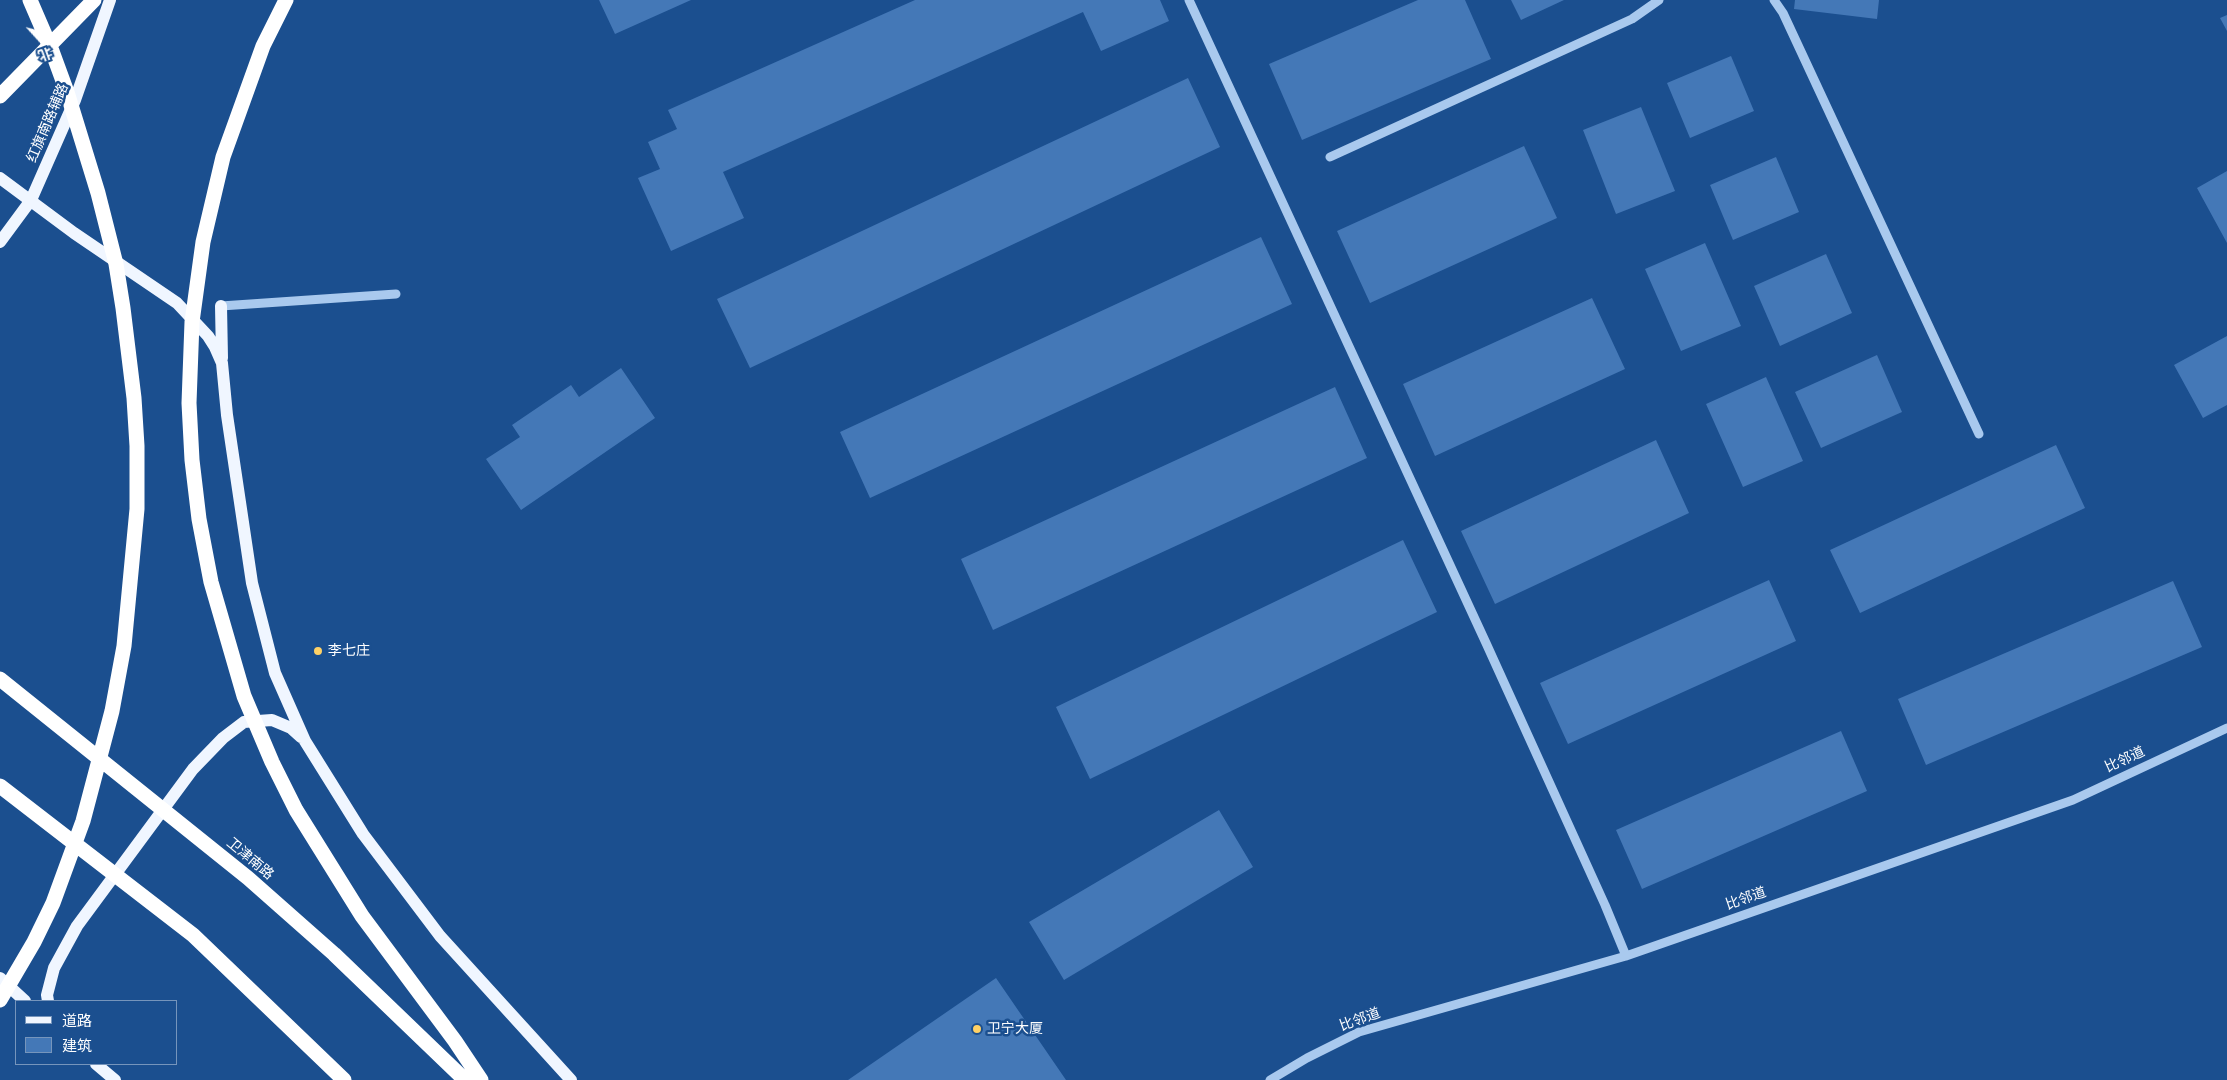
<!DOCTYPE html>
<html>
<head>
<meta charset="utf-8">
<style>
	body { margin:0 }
	#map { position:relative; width:2227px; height:1080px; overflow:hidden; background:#1b4f8f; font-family:"Space Grotesk","Noto Sans SC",sans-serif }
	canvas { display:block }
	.legend { position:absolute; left:15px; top:1000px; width:162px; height:65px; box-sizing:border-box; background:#1b4f8f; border:1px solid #7695bc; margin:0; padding:6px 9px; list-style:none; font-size:15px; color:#fff }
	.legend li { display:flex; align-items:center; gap:10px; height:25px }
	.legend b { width:25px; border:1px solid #7695bc }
	.north { position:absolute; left:15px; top:15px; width:50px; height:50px; -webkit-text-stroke:4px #1b4f8f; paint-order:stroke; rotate:160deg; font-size:14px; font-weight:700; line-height:20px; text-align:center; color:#fff }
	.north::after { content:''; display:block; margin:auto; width:18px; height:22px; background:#fff; clip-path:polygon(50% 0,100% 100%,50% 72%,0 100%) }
</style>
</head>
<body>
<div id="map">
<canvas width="2227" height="1080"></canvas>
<ul class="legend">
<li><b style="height:6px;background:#f0f6ff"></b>道路</li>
<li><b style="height:14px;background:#4478b7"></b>建筑</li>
</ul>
<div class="north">北</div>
</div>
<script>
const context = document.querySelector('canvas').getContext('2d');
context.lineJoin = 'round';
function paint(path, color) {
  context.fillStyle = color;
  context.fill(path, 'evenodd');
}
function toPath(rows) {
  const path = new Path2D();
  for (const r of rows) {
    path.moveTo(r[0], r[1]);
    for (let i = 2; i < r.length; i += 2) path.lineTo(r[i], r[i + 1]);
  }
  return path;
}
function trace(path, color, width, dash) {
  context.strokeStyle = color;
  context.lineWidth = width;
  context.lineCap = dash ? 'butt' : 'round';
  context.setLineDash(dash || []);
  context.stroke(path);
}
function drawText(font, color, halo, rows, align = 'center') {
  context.font = font + ' "Space Grotesk","Noto Sans SC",sans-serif';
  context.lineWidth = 5;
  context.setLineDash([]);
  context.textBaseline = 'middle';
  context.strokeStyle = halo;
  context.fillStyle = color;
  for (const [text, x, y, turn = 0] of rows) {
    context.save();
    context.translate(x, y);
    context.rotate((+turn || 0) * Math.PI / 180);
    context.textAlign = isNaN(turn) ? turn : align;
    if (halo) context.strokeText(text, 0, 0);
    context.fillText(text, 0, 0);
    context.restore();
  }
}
paint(toPath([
	[599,0,691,0,615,34],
	[915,0,1160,0,1169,21,1101,51,1083,12,723,172,744,218,671,251,638,178,660,169,648,142,677,129,668,110],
	[1418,0,1465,0,1491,59,1302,140,1269,64],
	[1511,0,1564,0,1521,20],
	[1795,0,1879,0,1877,19,1794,9],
	[2227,15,2227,31,2220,18],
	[1731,56,1754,111,1690,138,1667,83],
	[1188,78,1220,147,750,368,717,299],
	[1641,107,1675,191,1616,214,1583,130],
	[1524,146,1557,218,1370,303,1337,231],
	[1776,157,1799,212,1733,240,1710,185],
	[2227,171,2227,243,2197,188],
	[1261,237,1292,304,870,498,840,432],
	[1705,243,1741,326,1681,351,1645,269],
	[1826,254,1852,313,1780,346,1754,286],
	[1592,298,1625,369,1435,456,1403,384],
	[2227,336,2227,405,2203,418,2174,365],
	[1877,355,1902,412,1821,448,1795,392],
	[621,368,655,418,521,510,486,459,520,437,512,425,571,385,579,397],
	[1766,377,1803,461,1743,487,1706,404],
	[1335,387,1367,458,993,630,961,559],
	[1656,440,1689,513,1495,604,1461,531],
	[2056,445,2085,508,1860,613,1830,550],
	[1403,540,1437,612,1090,779,1056,707],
	[1769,580,1796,641,1568,744,1540,683],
	[2173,581,2202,647,1926,765,1898,699],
	[1841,731,1867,791,1642,889,1616,830],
	[1219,810,1253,867,1064,980,1029,922],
	[996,978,1066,1080,848,1080]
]), '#4478b7');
trace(toPath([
	[1189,0,1486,643,1605,905,1626,956],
	[1774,0,1783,13,1979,434],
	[1330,157,1632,19,1659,0],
	[221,306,396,294],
	[1270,1080,1307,1058,1359,1032,1626,956,2073,800,2227,728]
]), '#a9c9ee', 9);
trace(toPath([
	[0,178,74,233,177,303,208,336,215,347,222,363,227,415,252,583,275,673,305,741,363,834,440,936,571,1080],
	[0,242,31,200,75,100,110,0],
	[221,306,222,358],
	[0,978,25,1001],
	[48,1001,47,995,54,968,77,926,193,769,223,738,244,722,272,720,291,728,301,737],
	[96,1064,115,1080]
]), '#f0f6ff', 12);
trace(toPath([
	[286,0,263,46,223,157,203,242,192,322,189,403,192,460,199,519,211,582,244,696,272,762,296,810,362,916,455,1041,481,1080],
	[0,96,94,0],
	[0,679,248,878,334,954,465,1080],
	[0,786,193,935,344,1080],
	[0,1000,34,942,53,903,83,821,112,711,124,646,137,509,137,446,134,398,123,308,116,264,98,193,67,92,52,51,30,0]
]), '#fff', 15);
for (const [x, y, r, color] of [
	[318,651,5,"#ffd166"],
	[977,1029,5,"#ffd166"]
]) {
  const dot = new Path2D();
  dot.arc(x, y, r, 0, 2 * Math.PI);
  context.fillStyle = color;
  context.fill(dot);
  trace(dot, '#1b4f8f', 2);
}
drawText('14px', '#fff', '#1b4f8f', [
	["红旗南路辅路",48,123,-67],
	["比邻道",2125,760,-25],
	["卫津南路",250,859,40],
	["比邻道",1746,899,-19],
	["比邻道",1360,1020,-20]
]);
drawText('14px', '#fff', '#1b4f8f', [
	["李七庄",328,651],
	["卫宁大厦",987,1029]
], 'left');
</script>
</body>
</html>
